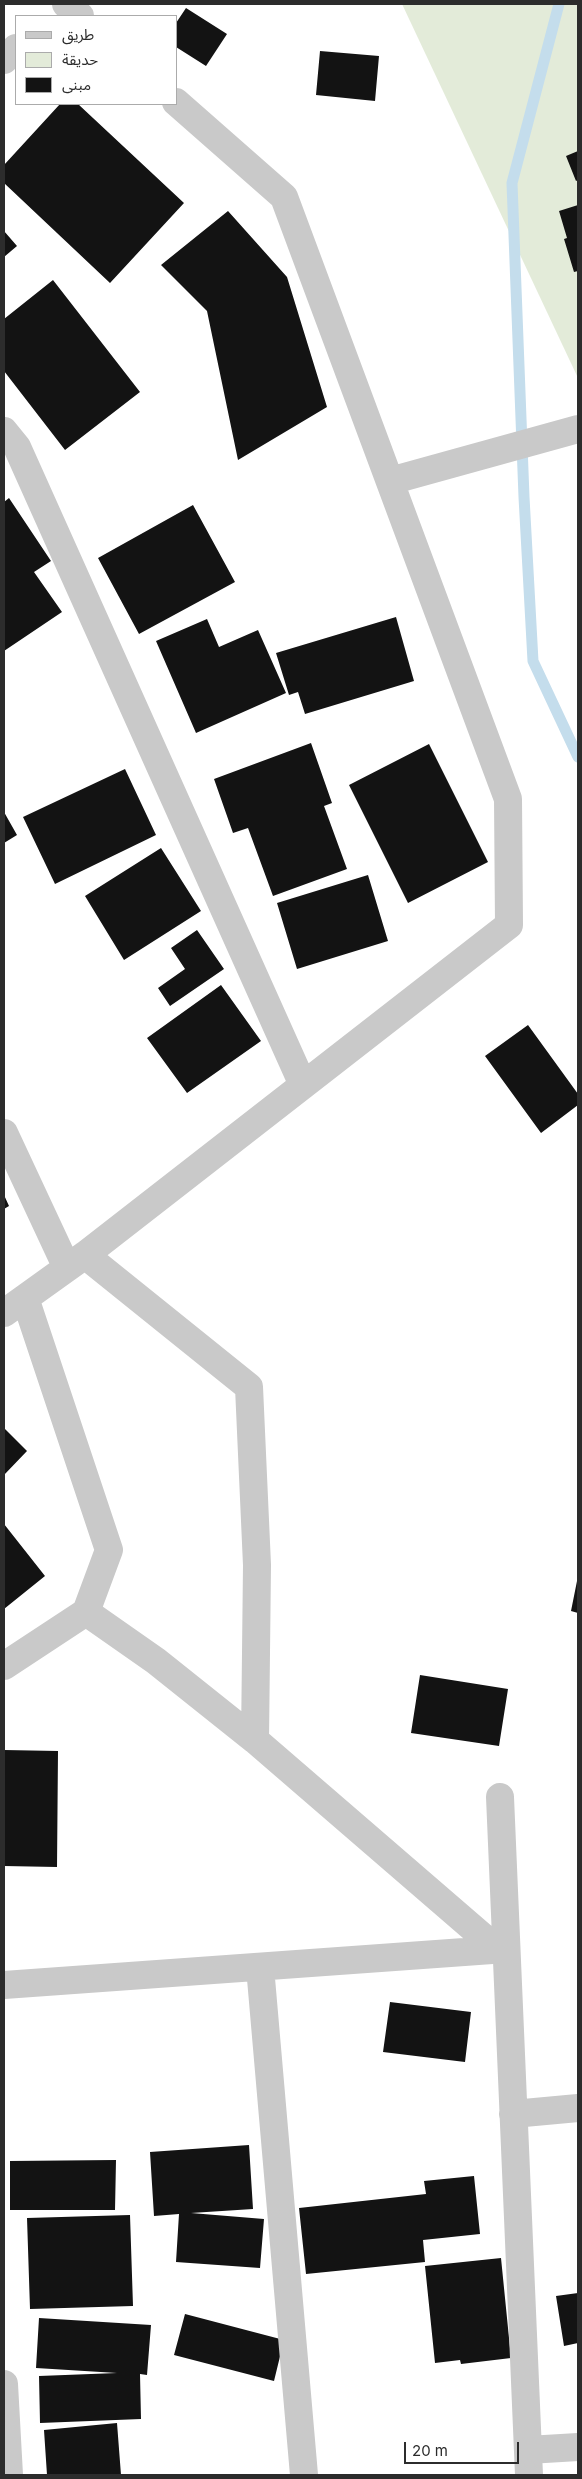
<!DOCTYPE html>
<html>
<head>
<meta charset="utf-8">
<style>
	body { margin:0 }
	#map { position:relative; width:582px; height:2479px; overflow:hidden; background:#fff; font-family:Inter,"Noto Sans Arabic",sans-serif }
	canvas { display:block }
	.frame { position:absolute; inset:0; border:5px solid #2c2c2c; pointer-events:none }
	.legend { position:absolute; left:15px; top:15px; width:162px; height:90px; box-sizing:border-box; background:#fff; border:1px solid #ababab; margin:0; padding:6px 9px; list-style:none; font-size:15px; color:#2c2c2c }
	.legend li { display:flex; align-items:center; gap:10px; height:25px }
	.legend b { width:25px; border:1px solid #ababab }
	.scale { position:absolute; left:404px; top:2442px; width:115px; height:22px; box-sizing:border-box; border:2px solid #2c2c2c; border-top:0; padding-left:6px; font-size:15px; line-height:18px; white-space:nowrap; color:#2c2c2c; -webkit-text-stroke:4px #fff; paint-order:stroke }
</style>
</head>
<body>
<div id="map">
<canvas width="582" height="2479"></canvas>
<div class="frame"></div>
<ul class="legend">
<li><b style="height:6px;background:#c9c9c9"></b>طريق</li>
<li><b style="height:14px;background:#e3ebd9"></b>حديقة</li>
<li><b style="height:14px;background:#131313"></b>مبنى</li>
</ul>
<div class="scale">20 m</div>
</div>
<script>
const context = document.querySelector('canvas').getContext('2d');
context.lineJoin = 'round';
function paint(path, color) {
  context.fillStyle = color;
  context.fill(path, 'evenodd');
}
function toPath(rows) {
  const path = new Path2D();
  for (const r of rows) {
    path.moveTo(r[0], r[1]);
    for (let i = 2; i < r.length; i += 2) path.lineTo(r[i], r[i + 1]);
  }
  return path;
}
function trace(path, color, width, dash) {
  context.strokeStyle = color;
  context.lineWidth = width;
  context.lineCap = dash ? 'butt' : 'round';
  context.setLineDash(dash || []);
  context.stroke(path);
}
paint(toPath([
	[402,4,578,4,578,378]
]), '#e3ebd9');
trace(toPath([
	[559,4,512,183,524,497,533,661,578,757]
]), '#c4ddec', 11);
paint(toPath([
	[186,8,227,34,206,66,176,47,176,23],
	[320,51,379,56,375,101,316,95],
	[60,104,78,104,184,203,110,283,4,183,4,165],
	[578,151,578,180,576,181,566,156],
	[578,205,578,271,574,272,564,239,567,238,559,211],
	[228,211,287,277,327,407,238,460,207,311,161,265],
	[4,231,17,246,4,257],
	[53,280,140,392,65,450,4,371,4,319],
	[9,498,51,561,34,572,62,612,4,651,4,502],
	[193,505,235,582,139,634,98,558],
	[396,617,414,681,305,714,298,692,289,695,276,653],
	[207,619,219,647,258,630,286,693,196,733,156,641],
	[311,743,332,803,324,806,347,869,273,896,248,828,233,833,214,779],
	[429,744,488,862,408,903,349,785],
	[125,769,156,835,55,884,23,817],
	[4,812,17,835,4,843],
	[161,848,201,911,124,960,85,896],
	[368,875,388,941,297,969,277,903],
	[197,930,224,969,170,1006,158,988,185,969,171,948],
	[221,985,261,1041,187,1093,147,1038],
	[528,1025,578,1094,578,1105,541,1133,485,1056],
	[4,1195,9,1206,4,1209],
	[4,1428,27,1451,4,1475],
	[4,1524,45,1576,4,1609],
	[577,1581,578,1581,578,1613,571,1611],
	[420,1675,508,1689,499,1746,411,1733],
	[4,1750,58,1751,57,1867,4,1866],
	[390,2002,471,2012,465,2062,383,2052],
	[249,2145,253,2209,191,2213,264,2219,260,2268,176,2262,179,2214,154,2216,150,2152],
	[116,2160,115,2210,10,2210,10,2161],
	[474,2176,480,2234,423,2240,425,2262,306,2274,299,2208,426,2194,424,2181],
	[130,2215,133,2306,30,2309,27,2218],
	[501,2258,511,2358,461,2364,460,2360,435,2363,425,2266],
	[578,2293,578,2343,564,2346,556,2296],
	[185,2314,284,2340,274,2381,174,2355],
	[39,2318,151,2325,147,2375,140,2374,141,2419,40,2423,39,2376,117,2373,36,2368],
	[117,2423,121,2475,47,2475,44,2430]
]), '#131313');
trace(toPath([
	[66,4,80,16],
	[4,60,16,48],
	[4,431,17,447,303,1085],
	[390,481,578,429],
	[4,1133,67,1268],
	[85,1255,249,1387,257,1565,255,1740],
	[4,1313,85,1255,509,925,508,799,284,197,176,102],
	[86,1612,156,1661,255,1740,497,1949],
	[4,1666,86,1612,109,1550,25,1298],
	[500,1797,529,2475],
	[260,1967,304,2475],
	[4,1985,506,1949],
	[513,2114,578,2108],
	[4,2384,9,2475],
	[528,2450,578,2447]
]), '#c9c9c9', 28);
</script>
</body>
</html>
